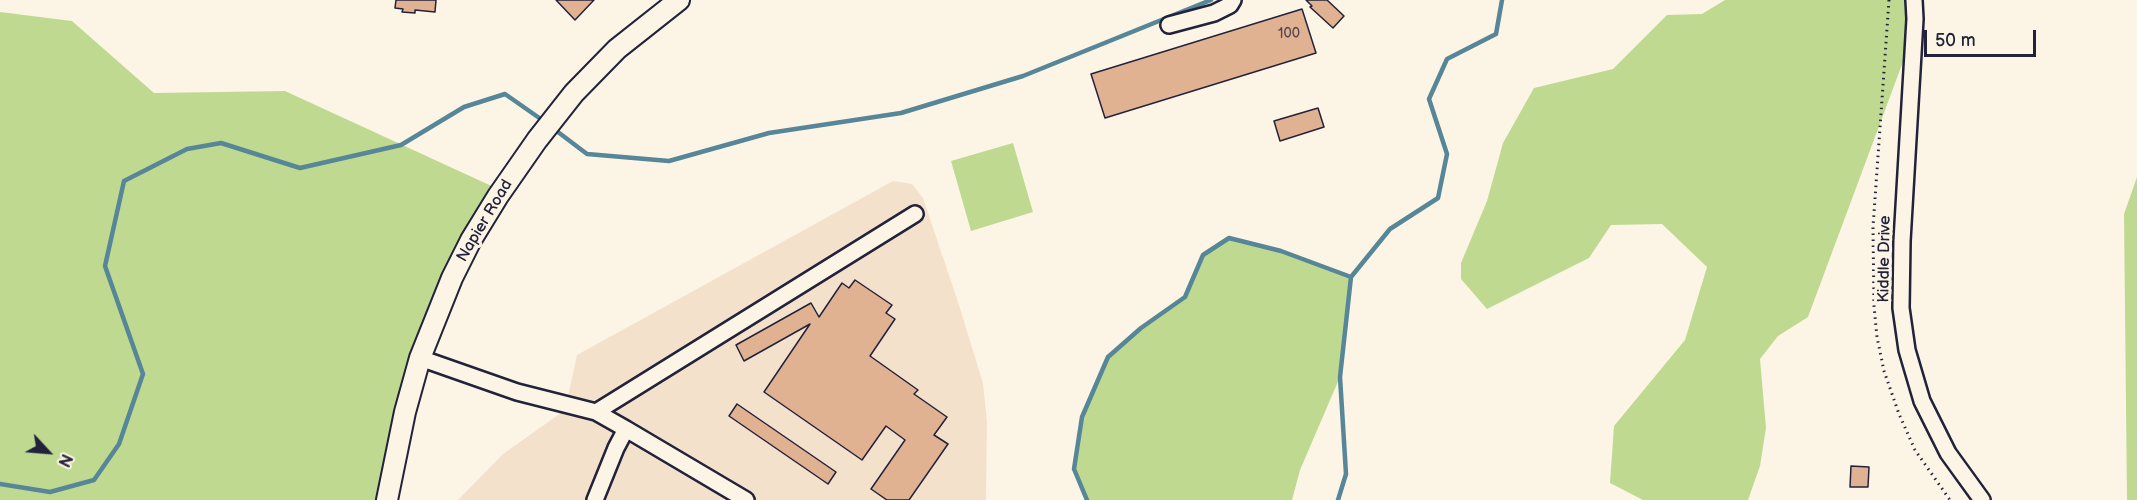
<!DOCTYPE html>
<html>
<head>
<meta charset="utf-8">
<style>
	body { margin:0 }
	#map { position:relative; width:2137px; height:500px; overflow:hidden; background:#fcf5e5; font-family:"Balsamiq Sans",sans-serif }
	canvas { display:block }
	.north { position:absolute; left:18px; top:422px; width:60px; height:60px; -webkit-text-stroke:4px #fcf5e5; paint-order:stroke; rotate:116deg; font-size:16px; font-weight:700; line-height:24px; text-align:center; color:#22223b }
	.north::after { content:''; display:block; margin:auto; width:21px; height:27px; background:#22223b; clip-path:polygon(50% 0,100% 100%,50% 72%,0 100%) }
	.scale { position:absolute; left:1924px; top:30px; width:112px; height:27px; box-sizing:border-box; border:3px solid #22223b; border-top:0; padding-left:8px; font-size:18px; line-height:21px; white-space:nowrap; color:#22223b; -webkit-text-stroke:4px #fcf5e5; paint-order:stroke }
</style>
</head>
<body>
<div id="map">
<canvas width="2137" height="500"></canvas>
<div class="north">N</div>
<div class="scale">50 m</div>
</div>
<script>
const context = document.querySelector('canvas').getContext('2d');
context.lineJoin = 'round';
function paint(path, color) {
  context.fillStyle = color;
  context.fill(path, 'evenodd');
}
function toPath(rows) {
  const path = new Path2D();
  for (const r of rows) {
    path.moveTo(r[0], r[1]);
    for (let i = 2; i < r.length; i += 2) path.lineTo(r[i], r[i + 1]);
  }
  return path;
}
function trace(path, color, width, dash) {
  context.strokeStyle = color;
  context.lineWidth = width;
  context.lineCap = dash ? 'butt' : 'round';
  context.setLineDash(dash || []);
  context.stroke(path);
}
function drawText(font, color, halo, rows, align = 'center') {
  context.font = font + ' "Balsamiq Sans",sans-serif';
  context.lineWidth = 6;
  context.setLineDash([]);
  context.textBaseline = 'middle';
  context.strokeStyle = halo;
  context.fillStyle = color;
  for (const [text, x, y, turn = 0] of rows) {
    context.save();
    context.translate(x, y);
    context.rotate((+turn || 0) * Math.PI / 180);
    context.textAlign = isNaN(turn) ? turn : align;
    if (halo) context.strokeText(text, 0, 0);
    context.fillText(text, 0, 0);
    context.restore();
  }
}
paint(toPath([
	[893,181,912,184,923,198,958,302,983,383,987,422,986,500,458,500,503,454,565,410,577,355]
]), '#f4e1cc');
paint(toPath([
	[1725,0,1913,0,1910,43,1808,317,1778,336,1760,359,1766,428,1760,466,1748,500,1643,500,1610,483,1614,426,1685,340,1707,267,1662,224,1611,225,1589,258,1487,309,1461,279,1461,263,1487,201,1503,143,1534,88,1613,69,1667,15,1702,14],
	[0,12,72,21,154,93,285,91,498,189,457,260,386,500,0,500],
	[1013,143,1033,212,971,231,951,161],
	[2137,177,2137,500,2127,500,2124,214],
	[1229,238,1281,251,1351,277,1340,377,1300,470,1292,500,1087,500,1074,469,1082,417,1108,357,1141,328,1185,297,1203,255]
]), '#bfda90');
trace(toPath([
	[554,129,587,154,669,161,769,133,901,113,1023,76,1211,0],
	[0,484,50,492,94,480,119,444,143,374,105,266,124,181,187,149,221,143,300,168,401,145,464,107,505,94,545,122],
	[1087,500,1074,469,1082,417,1108,357,1141,328,1185,297,1203,255,1229,238,1281,251,1351,277],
	[1338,500,1346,474,1340,377,1351,277,1390,229,1438,198,1447,154,1429,99,1447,59,1496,34,1502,0]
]), '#568698', 4.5);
const building = toPath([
	[396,0,436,0,435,12,415,10,415,13,402,12,403,9,395,8,396,0],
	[556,0,594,0,575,20,556,0],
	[1306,0,1327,0,1344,16,1333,28,1310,7,1312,6,1306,0],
	[1302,9,1316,53,1105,118,1091,74,1302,9],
	[1318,108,1324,127,1280,141,1274,121,1318,108],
	[855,280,892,305,886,313,895,319,870,356,918,390,914,394,947,417,934,435,948,444,909,500,887,500,871,489,905,440,886,426,862,460,764,392,810,324,744,361,736,345,811,303,819,317,842,283,849,288,855,280],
	[737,404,836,472,828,484,729,416,737,404],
	[1851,466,1869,467,1868,487,1850,487,1851,466]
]);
paint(building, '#e1b292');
trace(building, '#22223b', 1.5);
const minor = toPath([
	[1914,0,1915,19,1902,241,1901,308,1907,350,1922,401,1948,453,1982,500],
	[1169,25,1214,13,1230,5,1233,0],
	[420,358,517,392,596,412,915,214],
	[626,429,746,500],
	[595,500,616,448,626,429,596,412]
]);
const major = toPath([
	[387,500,405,412,420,358,452,278,471,240,498,196,537,140,574,93,617,49,679,0]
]);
trace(minor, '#22223b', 20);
trace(major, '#22223b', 24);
trace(toPath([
	[1889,0,1873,227,1874,306,1877,337,1884,371,1899,414,1915,450,1950,500]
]), '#22223b', 3, [1.5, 4.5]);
trace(minor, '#fcf5e5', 15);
trace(major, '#fcf5e5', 20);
drawText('14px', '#524651', null, [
	["100",1289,34]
]);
drawText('16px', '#22223b', '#fcf5e5', [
	["Napier Road",485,221,-59],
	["Kiddle Drive",1885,259,-89]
]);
</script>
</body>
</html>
